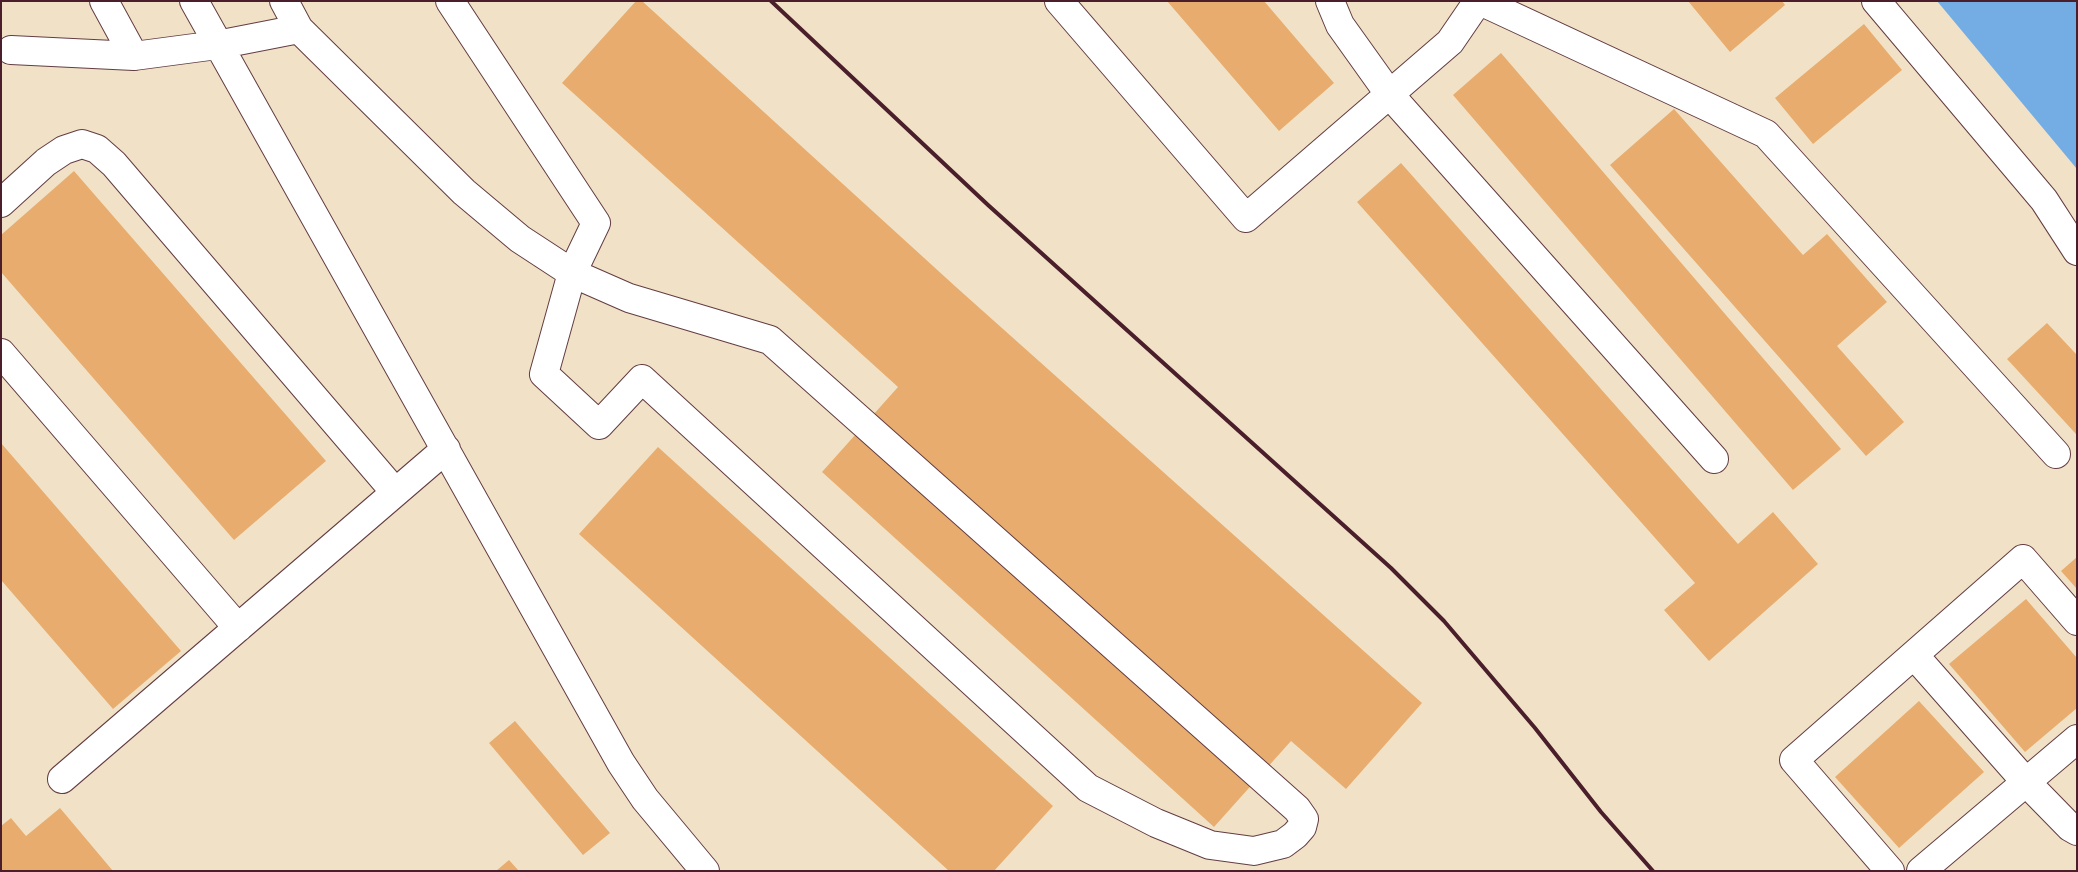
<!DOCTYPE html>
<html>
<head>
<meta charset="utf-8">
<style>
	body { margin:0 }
	#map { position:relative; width:2078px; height:872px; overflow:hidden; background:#f1e2c7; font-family:"IM FELL English",serif }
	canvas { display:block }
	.frame { position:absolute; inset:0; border:2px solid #4a1f2b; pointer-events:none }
</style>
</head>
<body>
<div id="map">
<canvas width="2078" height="872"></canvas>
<div class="frame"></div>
</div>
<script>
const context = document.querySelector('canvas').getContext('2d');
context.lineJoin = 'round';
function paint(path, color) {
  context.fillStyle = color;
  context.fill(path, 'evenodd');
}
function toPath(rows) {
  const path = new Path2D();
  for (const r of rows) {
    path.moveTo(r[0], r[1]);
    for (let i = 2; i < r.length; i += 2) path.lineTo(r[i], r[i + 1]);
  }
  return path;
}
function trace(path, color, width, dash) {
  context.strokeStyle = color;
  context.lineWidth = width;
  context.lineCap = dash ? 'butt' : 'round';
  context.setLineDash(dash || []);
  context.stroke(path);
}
paint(toPath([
	[1937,1,2077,1,2077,169]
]), '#74ade4');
paint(toPath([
	[636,1,642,1,956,287,1422,703,1346,789,1291,741,1214,827,822,472,898,387,562,83],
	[1167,1,1264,1,1334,83,1279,131],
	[1688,1,1782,1,1785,5,1730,52],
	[1864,24,1902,70,1813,144,1775,98],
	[1501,53,1841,449,1793,490,1453,95],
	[1674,109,1803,255,1827,234,1887,302,1837,346,1904,422,1866,456,1610,165],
	[1401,163,1738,544,1773,512,1818,564,1709,661,1664,610,1695,583,1357,202],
	[74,171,326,461,234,540,1,272,1,235],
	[2047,323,2077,355,2076,434,2007,359],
	[1,443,181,651,113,709,1,580],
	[658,447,1053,806,994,871,949,871,579,534],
	[2077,557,2077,589,2061,571],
	[2026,599,2077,658,2077,708,2025,752,1949,664],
	[1919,701,1984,772,1899,848,1835,777],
	[515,721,610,833,583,855,489,743],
	[60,808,113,871,1,871,1,826,11,818,26,836],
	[509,860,519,871,496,871]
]), '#e8ad6e');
const minor = toPath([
	[104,1,134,56],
	[194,1,621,763,645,799,705,871],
	[284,1,299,29,464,192,520,239,572,273,629,298,770,340,1297,809,1304,819,1302,827,1295,835,1283,844,1254,851,1210,845,1156,823,1088,788,642,379,599,425,544,374,572,273,596,223,450,1],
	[1059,1,1246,218,1450,42,1478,1],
	[1330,1,1340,25,1390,95,1714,459],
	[1480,1,1766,134,2056,454],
	[1876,1,2044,200,2077,251],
	[11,50,134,56,217,45,299,29],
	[1,203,46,162,64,150,82,144,97,149,114,164,395,492],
	[1,353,238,628],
	[1914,655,2025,781,2070,827,2077,831],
	[62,779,446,449],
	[1890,871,1794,760,2023,559,2077,621],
	[1921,871,2077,739]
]);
trace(minor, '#633c42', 30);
trace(minor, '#fff', 28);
trace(toPath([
	[771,1,988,205,1391,568,1444,621,1535,728,1601,812,1653,871]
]), '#4a1f2b', 4);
</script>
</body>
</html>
